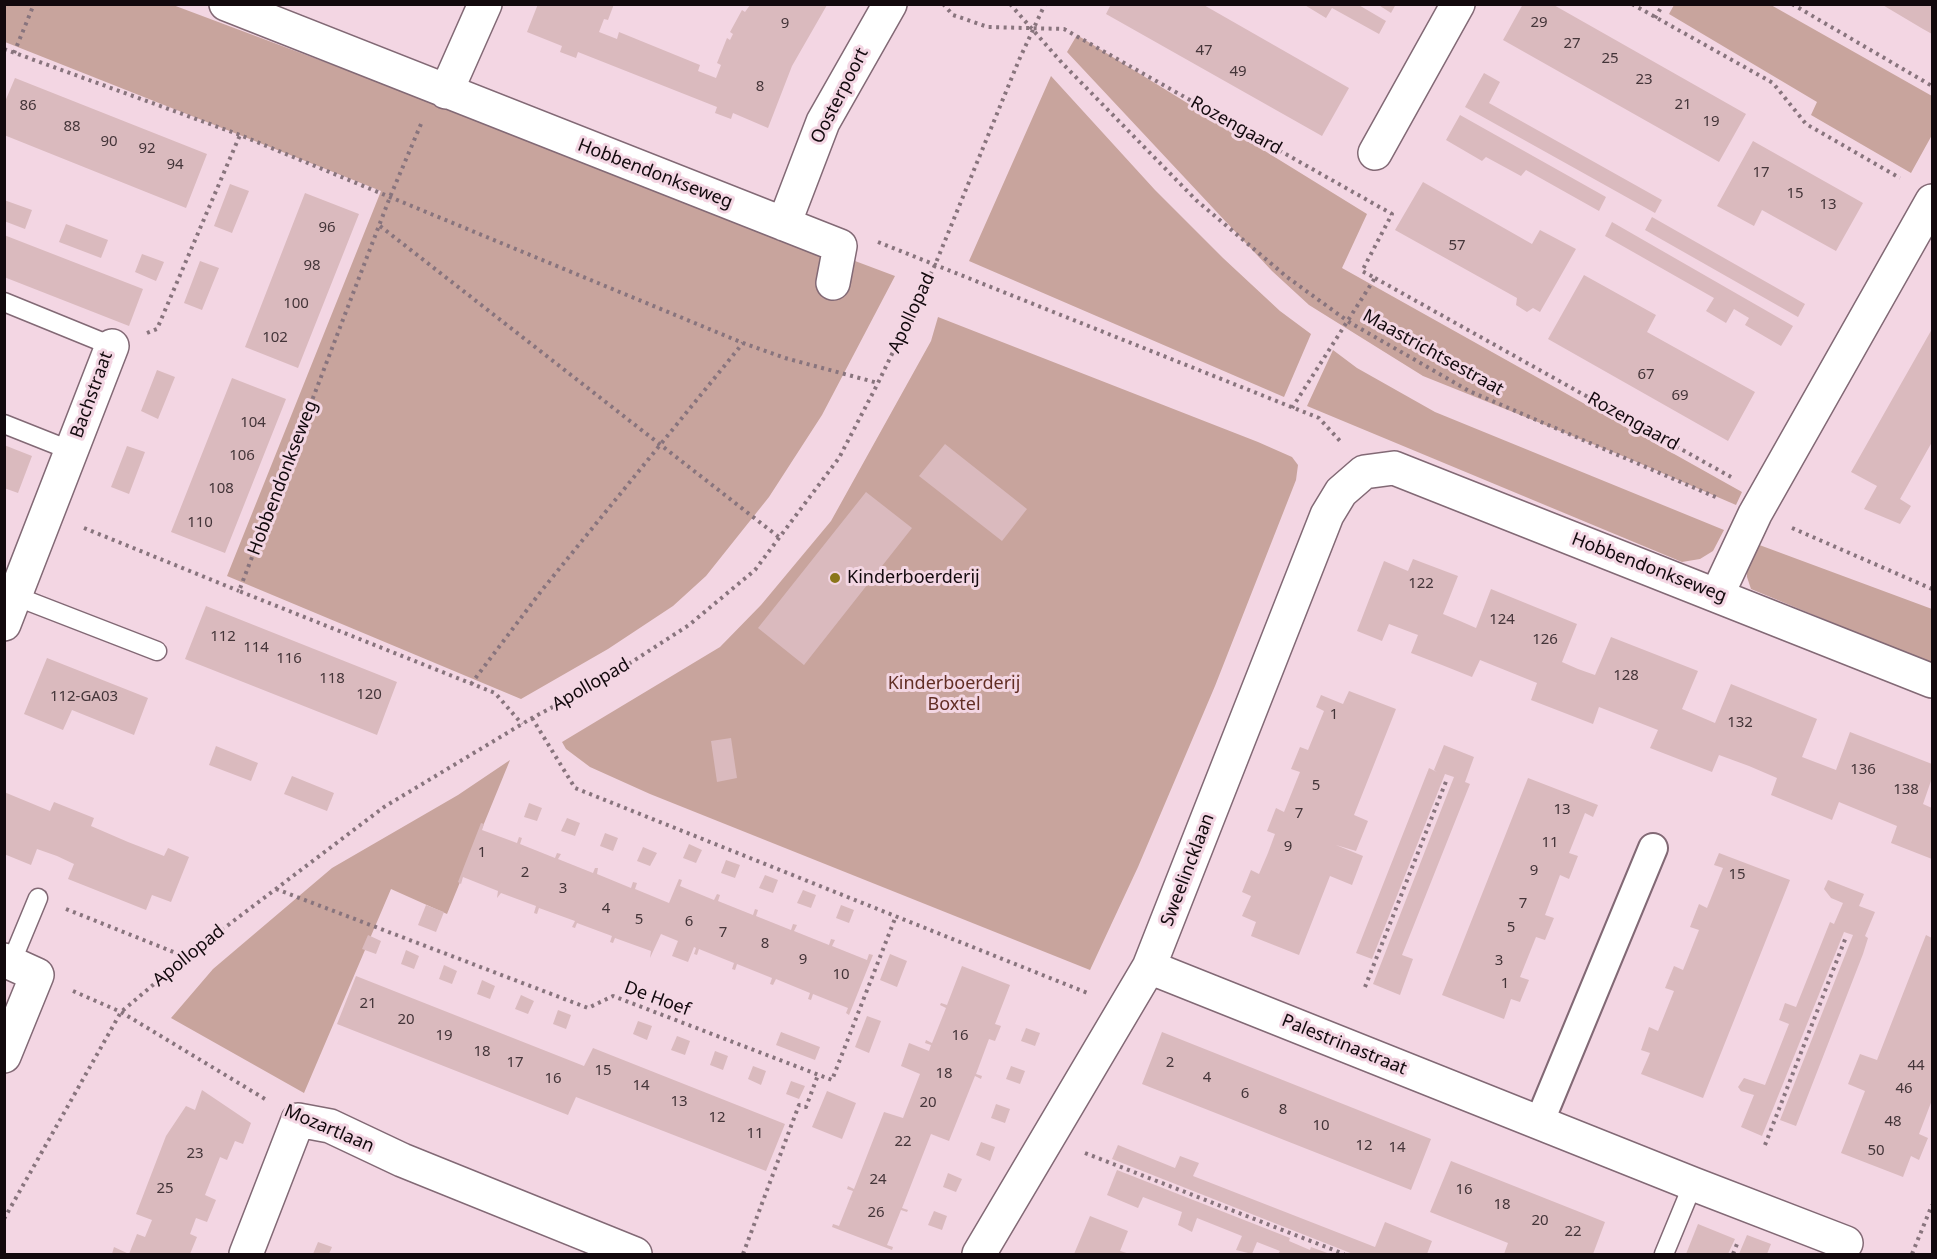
<!DOCTYPE html>
<html>
<head>
<meta charset="utf-8">
<style>
	body { margin:0 }
	#map { position:relative; width:1937px; height:1259px; overflow:hidden; background:#f3d6e3; font-family:"Noto Sans",sans-serif }
	canvas { display:block }
	.frame { position:absolute; inset:0; border:6px solid #12090d; pointer-events:none }
</style>
</head>
<body>
<div id="map">
<canvas width="1937" height="1259"></canvas>
<div class="frame"></div>
</div>
<script>
const context = document.querySelector('canvas').getContext('2d');
context.lineJoin = 'round';
function paint(path, color) {
  context.fillStyle = color;
  context.fill(path, 'evenodd');
}
function toPath(rows) {
  const path = new Path2D();
  for (const r of rows) {
    path.moveTo(r[0], r[1]);
    for (let i = 2; i < r.length; i += 2) path.lineTo(r[i], r[i + 1]);
  }
  return path;
}
function trace(path, color, width, dash) {
  context.strokeStyle = color;
  context.lineWidth = width;
  context.lineCap = dash ? 'butt' : 'round';
  context.setLineDash(dash || []);
  context.stroke(path);
}
function drawText(font, color, halo, rows, align = 'center') {
  context.font = font + ' "Noto Sans",sans-serif';
  context.lineWidth = 6;
  context.setLineDash([]);
  context.textBaseline = 'middle';
  context.strokeStyle = halo;
  context.fillStyle = color;
  for (const [text, x, y, turn = 0] of rows) {
    context.save();
    context.translate(x, y);
    context.rotate((+turn || 0) * Math.PI / 180);
    context.textAlign = isNaN(turn) ? turn : align;
    if (halo) context.strokeText(text, 0, 0);
    context.fillText(text, 0, 0);
    context.restore();
  }
}
paint(toPath([
	[4,5,173,5,895,276,822,415,769,497,706,576,673,606,608,649,521,699,227,576,381,191,5,42],
	[1674,5,1771,5,1932,96,1932,135,1911,173,1811,115,1817,102,1669,14],
	[1077,35,1367,214,1342,268,1742,492,1736,505,1625,457,1423,376,1309,305,1272,271,1067,52],
	[1051,76,1155,190,1223,258,1280,311,1311,334,1284,397,969,261],
	[938,317,1258,442,1292,457,1298,465,1296,480,1215,686,1138,867,1090,970,650,794,590,767,566,749,562,742,720,647,761,605,831,521,931,341],
	[1333,350,1357,368,1435,412,1724,530,1713,551,1700,559,1682,562,1307,406],
	[1754,543,1932,609,1932,664,1751,589,1747,577,1747,563],
	[510,760,447,914,391,889,304,1093,171,1018,213,969,332,868,458,795]
]), '#c8a49d');
paint(toPath([
	[538,4,614,4,608,20,604,19,599,32,617,39,619,32,700,65,698,71,716,78,721,65,717,63,727,38,730,40,733,34,730,32,742,10,745,12,750,5,827,5,792,66,768,128,733,113,731,119,715,113,717,107,578,52,576,58,560,52,562,46,527,32],
	[1111,4,1202,4,1349,88,1322,136,1106,14],
	[1303,4,1357,4,1386,21,1379,34,1332,8,1326,18],
	[1377,4,1396,4,1391,13],
	[1523,4,1552,4,1746,114,1719,162,1503,40],
	[1881,4,1932,4,1932,34,1923,29],
	[1484,73,1500,82,1489,103,1662,200,1655,213,1465,107],
	[15,78,207,154,186,208,4,135,4,104],
	[1460,115,1606,197,1599,211,1526,170,1521,176,1486,157,1482,161,1446,140],
	[1753,141,1863,203,1836,251,1762,210,1754,226,1717,206],
	[1423,182,1532,244,1540,230,1576,249,1540,312,1533,308,1527,312,1516,305,1517,298,1395,230],
	[230,184,249,191,232,233,214,226],
	[305,193,359,214,298,368,245,347],
	[4,200,32,210,25,229,4,221],
	[1652,217,1805,304,1798,317,1645,230],
	[1612,222,1793,326,1781,346,1745,325,1749,318,1734,309,1726,323,1706,311,1714,298,1605,236],
	[66,224,108,240,101,258,59,242],
	[4,235,143,289,129,326,4,277],
	[142,254,164,262,156,281,135,272],
	[200,261,219,268,202,310,184,303],
	[1584,275,1656,315,1647,332,1755,392,1728,441,1548,339],
	[1932,329,1932,442,1900,499,1911,506,1900,524,1864,509,1877,486,1851,472],
	[157,370,175,377,158,419,141,411],
	[232,378,286,399,225,553,171,532],
	[945,444,1027,509,1002,541,919,476],
	[4,445,32,456,18,493,4,488],
	[127,446,145,452,129,494,111,487],
	[866,492,912,528,804,665,758,628],
	[1413,559,1458,576,1443,614,1460,621,1476,628,1491,589,1577,624,1562,662,1578,669,1595,675,1611,637,1698,671,1682,709,1715,723,1731,684,1817,719,1802,757,1836,770,1850,732,1932,764,1932,778,1923,804,1932,808,1932,859,1891,843,1897,826,1839,802,1832,820,1771,795,1777,778,1749,766,1719,755,1712,772,1650,748,1658,730,1599,707,1593,724,1531,700,1537,683,1480,660,1472,677,1442,665,1411,653,1418,635,1389,624,1382,641,1357,631,1384,561,1408,571],
	[206,606,397,682,377,735,185,659],
	[47,658,148,698,134,735,72,710,63,730,24,714],
	[1349,691,1396,709,1354,815,1368,821,1356,851,1336,845,1363,856,1352,885,1330,876,1299,955,1251,936,1256,922,1242,916,1251,896,1242,892,1251,870,1259,874,1268,853,1275,834,1267,831,1276,808,1284,812,1300,772,1291,769,1300,747,1308,750,1324,711,1316,707,1321,695,1343,704],
	[731,738,737,778,717,782,711,741],
	[1444,745,1474,757,1465,782,1470,784,1402,955,1413,959,1400,995,1373,984,1454,777,1445,774,1372,959,1356,953,1429,768,1437,772,1434,770],
	[216,746,258,763,251,781,209,765],
	[292,776,334,793,327,811,284,794],
	[1528,778,1598,805,1593,817,1585,813,1569,853,1578,856,1569,879,1560,875,1545,915,1554,918,1545,940,1536,937,1520,977,1529,980,1520,1002,1511,999,1504,1019,1442,995],
	[4,792,50,811,54,802,94,818,91,826,128,842,164,856,168,848,189,857,171,902,152,895,146,910,68,879,74,864,57,856,37,849,31,865,4,854],
	[529,803,542,808,537,821,524,817],
	[567,818,580,823,575,836,561,831],
	[481,823,484,824,482,830,517,843,519,837,522,838,520,844,555,858,557,853,561,854,558,859,593,873,595,868,598,868,597,874,631,888,633,882,637,883,635,889,669,903,679,879,682,880,680,886,714,900,717,894,720,895,718,901,753,915,755,909,758,910,756,916,791,930,793,924,797,925,794,931,829,945,831,939,835,940,832,946,867,960,869,954,873,955,849,1015,846,1013,848,1008,813,994,811,1000,808,999,810,993,776,979,773,985,770,984,772,978,737,964,735,970,732,969,734,963,699,949,697,955,694,954,696,948,694,947,688,962,672,956,678,941,661,934,650,958,651,951,615,938,613,943,610,942,612,936,577,923,575,928,572,927,575,921,539,908,537,914,534,913,536,906,501,893,497,898,498,891,463,877,461,884,458,882],
	[605,833,618,838,613,851,600,846],
	[689,844,702,850,696,863,683,858],
	[643,847,657,853,650,866,637,861],
	[1719,853,1790,880,1703,1098,1641,1074,1650,1053,1641,1050,1649,1027,1658,1031,1674,991,1665,988,1674,966,1683,970,1699,930,1690,927,1699,904,1707,908,1723,868,1714,865],
	[726,860,740,865,735,878,721,873],
	[765,875,778,880,773,893,759,888],
	[1828,880,1864,894,1859,906,1875,912,1865,936,1868,938,1863,954,1796,1126,1780,1120,1853,935,1844,932,1762,1136,1741,1127,1754,1095,1741,1091,1738,1087,1744,1078,1765,1085,1789,1024,1779,1020,1785,1003,1796,1007,1830,922,1834,924,1843,903,1831,898,1824,889],
	[803,890,816,895,811,908,797,903],
	[426,905,444,912,436,932,418,925],
	[841,905,854,910,849,923,836,918],
	[368,935,381,941,376,954,362,949],
	[1926,935,1932,938,1932,1100,1919,1134,1928,1138,1919,1160,1911,1156,1903,1177,1841,1153,1865,1091,1848,1084,1860,1054,1877,1060],
	[406,950,419,956,414,969,401,964],
	[890,954,907,961,897,987,880,980],
	[444,965,457,971,452,984,439,979],
	[962,966,1010,985,995,1024,1001,1026,995,1041,989,1039,976,1074,982,1076,981,1079,975,1076,949,1141,931,1134,902,1208,908,1210,907,1212,901,1210,887,1245,893,1247,892,1250,832,1227,833,1224,839,1226,853,1191,847,1189,848,1186,854,1189,884,1112,903,1118,920,1074,901,1066,909,1043,929,1051,931,1045,925,1043,926,1040,932,1043,946,1008,940,1005,941,1003,947,1005],
	[356,976,584,1066,593,1048,785,1124,766,1171,576,1097,568,1115,337,1024],
	[482,980,495,986,490,999,477,994],
	[521,995,534,1001,528,1014,515,1009],
	[558,1010,571,1015,566,1029,553,1024],
	[867,1016,881,1021,869,1053,855,1047],
	[638,1021,652,1026,647,1040,633,1034],
	[1026,1028,1040,1033,1035,1046,1021,1041],
	[781,1032,820,1047,815,1060,776,1045],
	[1162,1032,1431,1139,1411,1190,1142,1084],
	[677,1036,690,1041,685,1055,671,1050],
	[715,1051,728,1056,723,1070,710,1065],
	[753,1066,766,1071,761,1085,748,1079],
	[1011,1066,1025,1071,1020,1084,1006,1079],
	[791,1081,805,1086,799,1099,786,1094],
	[202,1090,251,1123,243,1144,235,1141,227,1160,220,1157,205,1195,216,1200,207,1222,196,1218,190,1234,197,1237,190,1254,112,1254,114,1247,129,1254,137,1234,145,1237,152,1220,136,1214,166,1136,186,1106,195,1110],
	[827,1091,856,1103,842,1139,812,1127],
	[996,1104,1010,1109,1005,1123,991,1118],
	[981,1142,995,1147,990,1161,976,1155],
	[1118,1145,1175,1168,1180,1156,1199,1163,1193,1176,1375,1247,1385,1222,1432,1241,1427,1254,1353,1254,1112,1159],
	[1451,1161,1605,1222,1593,1254,1504,1254,1508,1243,1430,1212],
	[1117,1170,1290,1238,1289,1241,1310,1250,1311,1247,1330,1254,1278,1254,1280,1251,1257,1242,1252,1254,1236,1250,1242,1236,1197,1218,1192,1232,1178,1225,1182,1212,1143,1197,1138,1208,1107,1195],
	[948,1173,962,1179,956,1192,943,1187],
	[934,1211,947,1216,942,1230,928,1225],
	[1090,1216,1128,1231,1120,1251,1130,1254,1074,1254],
	[1698,1224,1735,1239,1728,1254,1686,1254],
	[1747,1235,1771,1244,1767,1254,1739,1254],
	[318,1242,332,1247,329,1254,313,1254]
]), '#dababe');
const service = toPath([
	[4,302,112,346],
	[4,424,72,451],
	[15,596,157,651],
	[11,963,38,898],
	[1664,1254,1693,1184]
]);
const pedestrian = toPath([
	[1539,1123,1653,848]
]);
const minor = toPath([
	[226,4,840,246,833,283],
	[446,92,485,4],
	[1375,153,1458,4],
	[784,224,823,122,890,4],
	[1717,595,1755,514,1932,201],
	[4,624,112,346],
	[4,960,37,975,4,1056],
	[1149,967,1693,1184,1846,1243],
	[246,1254,298,1120,330,1126,402,1160,635,1254],
	[979,1254,1149,967,1327,515,1341,492,1364,472,1394,468,1932,681]
]);
trace(service, '#826975', 21);
trace(pedestrian, '#826975', 32);
trace(minor, '#826975', 36);
trace(toPath([
	[943,4,953,15,988,27,1064,29,1392,214,1362,271,1375,278,1292,408],
	[1010,4,1063,64,1196,200,1287,277,1349,322,1469,391,1718,498],
	[1632,4,1773,83,1806,124,1900,178],
	[1792,4,1932,86],
	[1655,18,1663,4],
	[4,49,240,135,743,343,785,358,878,383],
	[14,53,34,4],
	[421,124,390,197,239,591,495,693,522,724],
	[380,226,780,538],
	[878,242,1319,418,1340,441],
	[1375,278,1731,477],
	[147,333,157,329,240,135],
	[84,528,239,591],
	[1792,528,1932,589],
	[471,684,542,590,743,343],
	[532,718,575,788,1090,994],
	[276,889,588,1008,613,996,832,1080,896,916],
	[66,909,186,957],
	[1365,987,1447,779],
	[73,991,121,1012,265,1099],
	[1765,1145,1846,937],
	[1085,1153,1344,1254],
	[4,1219,121,1012,186,957,384,807,532,718,607,678,689,625,755,570,839,458,878,383,935,265,1019,60,1045,4],
	[743,1254,799,1105,806,1107,818,1075],
	[1733,1254,1737,1244],
	[1912,1254,1932,1205]
]), '#88747d', 4, [3, 4.5]);
trace(service, '#fff', 18);
trace(pedestrian, '#fff', 28);
trace(minor, '#fff', 33);
for (const [x, y, r, color] of [
	[835,578,6,"#8a761a"]
]) {
  const dot = new Path2D();
  dot.arc(x, y, r, 0, 2 * Math.PI);
  context.fillStyle = color;
  context.fill(dot);
  trace(dot, '#f3d6e3', 2);
}
drawText('15px', '#443539', null, [
	["29",1539,23],
	["9",785,24],
	["27",1572,44],
	["47",1204,51],
	["25",1610,59],
	["49",1238,72],
	["23",1644,80],
	["8",760,87],
	["21",1683,105],
	["86",28,106],
	["19",1711,122],
	["88",72,127],
	["90",109,142],
	["92",147,149],
	["94",175,165],
	["17",1761,173],
	["15",1795,194],
	["13",1828,205],
	["96",327,228],
	["57",1457,246],
	["98",312,266],
	["100",296,304],
	["102",275,338],
	["67",1646,375],
	["69",1680,396],
	["104",253,423],
	["106",242,456],
	["108",221,489],
	["110",200,523],
	["122",1421,584],
	["124",1502,620],
	["112",223,637],
	["126",1545,640],
	["114",256,648],
	["116",289,659],
	["128",1626,676],
	["118",332,679],
	["120",369,695],
	["112-GA03",84,697],
	["1",1334,715],
	["132",1740,723],
	["136",1863,770],
	["5",1316,786],
	["138",1906,790],
	["13",1562,810],
	["7",1299,814],
	["11",1550,843],
	["9",1288,847],
	["1",482,853],
	["9",1534,871],
	["2",525,873],
	["15",1737,875],
	["3",563,889],
	["7",1523,904],
	["4",606,909],
	["5",639,920],
	["6",689,922],
	["5",1511,928],
	["7",723,933],
	["8",765,944],
	["9",803,960],
	["3",1499,961],
	["10",841,975],
	["1",1505,984],
	["21",368,1004],
	["20",406,1020],
	["19",444,1036],
	["16",960,1036],
	["18",482,1052],
	["17",515,1063],
	["2",1170,1063],
	["44",1916,1066],
	["15",603,1071],
	["18",944,1074],
	["4",1207,1078],
	["16",553,1079],
	["14",641,1086],
	["46",1904,1089],
	["6",1245,1094],
	["13",679,1102],
	["20",928,1103],
	["8",1283,1110],
	["12",717,1118],
	["48",1893,1122],
	["10",1321,1126],
	["11",755,1134],
	["22",903,1142],
	["12",1364,1146],
	["14",1397,1148],
	["50",1876,1151],
	["23",195,1154],
	["24",878,1180],
	["25",165,1189],
	["16",1464,1190],
	["18",1502,1205],
	["26",876,1213],
	["20",1540,1221],
	["22",1573,1232]
]);
drawText('18px', '#12090d', '#f3d6e3', [
	["Oosterpoort",840,96,-63],
	["Rozengaard",1236,126,29],
	["Hobbendonkseweg",655,174,21],
	["Apollopad",912,313,-65],
	["Maastrichtsestraat",1433,353,29],
	["Bachstraat",92,395,-70],
	["Rozengaard",1633,422,29],
	["Hobbendonkseweg",283,478,-69],
	["Hobbendonkseweg",1649,568,21],
	["Apollopad",591,685,-30],
	["Sweelincklaan",1188,870,-69],
	["Apollopad",189,956,-39],
	["De Hoef",657,999,20],
	["Palestrinastraat",1344,1045,22],
	["Mozartlaan",329,1129,23]
]);
drawText('18px', '#12090d', '#f3d6e3', [
	["Kinderboerderij",847,578]
], 'left');
drawText('18px', '#622e25', '#f3d6e3', [
	["Kinderboerderij",954,684],
	["Boxtel",954,705]
]);
</script>
</body>
</html>
